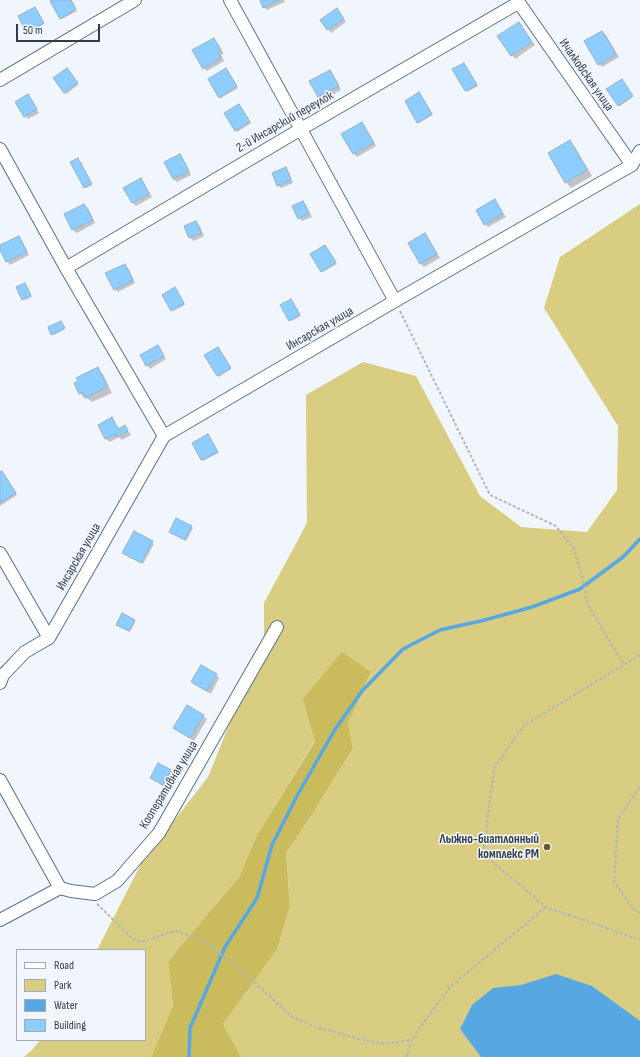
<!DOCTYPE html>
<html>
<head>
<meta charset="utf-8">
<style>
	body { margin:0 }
	#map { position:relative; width:640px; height:1057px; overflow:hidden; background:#f0f6fb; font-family:"Sofia Sans Condensed",sans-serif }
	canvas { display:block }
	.legend { position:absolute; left:16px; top:949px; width:130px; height:92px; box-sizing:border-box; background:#f0f6fb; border:1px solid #a4acb3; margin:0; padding:5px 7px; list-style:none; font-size:12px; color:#323d46 }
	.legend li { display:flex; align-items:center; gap:8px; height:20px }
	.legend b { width:20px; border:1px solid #a4acb3 }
	.scale { position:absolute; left:16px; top:24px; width:84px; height:18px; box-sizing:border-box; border:2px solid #323d46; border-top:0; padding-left:5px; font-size:12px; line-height:14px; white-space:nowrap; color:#323d46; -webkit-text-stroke:3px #f0f6fb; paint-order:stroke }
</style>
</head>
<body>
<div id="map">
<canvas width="640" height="1057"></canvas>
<ul class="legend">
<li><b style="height:5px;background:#fff"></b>Road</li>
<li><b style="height:11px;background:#d8cd80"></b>Park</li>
<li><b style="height:11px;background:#57a7e3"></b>Water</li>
<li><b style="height:11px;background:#8ecdff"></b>Building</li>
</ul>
<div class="scale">50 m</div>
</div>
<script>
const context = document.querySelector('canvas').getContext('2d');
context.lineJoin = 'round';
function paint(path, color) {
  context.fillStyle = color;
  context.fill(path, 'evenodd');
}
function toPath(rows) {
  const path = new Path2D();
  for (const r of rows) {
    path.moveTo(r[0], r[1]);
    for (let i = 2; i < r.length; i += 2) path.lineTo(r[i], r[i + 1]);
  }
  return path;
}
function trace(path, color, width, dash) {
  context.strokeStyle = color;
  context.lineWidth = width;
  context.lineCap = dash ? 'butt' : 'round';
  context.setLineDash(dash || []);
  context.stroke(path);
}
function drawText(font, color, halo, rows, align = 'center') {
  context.font = font + ' "Sofia Sans Condensed",sans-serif';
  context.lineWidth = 3;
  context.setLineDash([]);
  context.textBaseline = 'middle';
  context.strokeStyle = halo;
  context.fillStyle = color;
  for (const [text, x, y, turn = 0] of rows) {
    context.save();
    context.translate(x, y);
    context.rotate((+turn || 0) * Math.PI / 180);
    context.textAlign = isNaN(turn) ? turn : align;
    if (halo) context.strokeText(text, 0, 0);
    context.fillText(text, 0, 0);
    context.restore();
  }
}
paint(toPath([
	[640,204,640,1057,241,1057,223,1024,277,950,290,906,286,853,311,816,353,748,348,724,371,672,304,699,315,740,257,835,239,877,168,961,173,1006,151,1057,24,1057,32,1050,40,1040,145,1040,145,950,97,950,142,862,208,777,264,638,264,603,307,523,306,395,363,362,416,376,480,496,521,527,587,532,617,490,618,426,544,308,560,257]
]), '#d8cd80');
paint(toPath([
	[342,652,371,672,348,724,353,748,311,816,286,853,290,906,277,950,223,1024,241,1057,151,1057,173,1006,168,961,239,877,257,835,315,741,303,699]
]), '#cabc5c');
paint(toPath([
	[556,974,592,986,640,1021,640,1057,481,1057,460,1029,472,1005,493,988,521,985]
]), '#57a7e3');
paint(toPath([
	[54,0,71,0,77,11,62,19],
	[261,0,284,0,285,2,267,10,264,7],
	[36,9,44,24,29,33,19,17],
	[340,13,346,22,331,33,328,29],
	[519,23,535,45,515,59,499,36],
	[602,32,606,35,619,57,602,67,599,64],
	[214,39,224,54,221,55,224,61,207,71,204,68],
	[465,65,478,86,467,92,454,70],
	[226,69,238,88,221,98,220,97],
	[68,70,78,85,66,94,64,92],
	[330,72,333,75,341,90,322,100,319,97,311,82],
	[623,81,633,97,620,106,618,105],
	[28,95,39,113,28,119,25,116],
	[421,95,433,115,419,123,418,122],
	[240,106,251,123,237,132,236,130],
	[362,124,365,127,376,146,357,157,354,154,343,134],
	[570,141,575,147,592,176,571,188,566,182],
	[180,155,183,159,191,175,177,182,173,179],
	[79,161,92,185,86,188,85,187],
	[285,169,289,172,293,183,281,188,278,185],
	[141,180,144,183,152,197,136,206,132,202],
	[494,200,506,217,488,227,485,224],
	[303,202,306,205,312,217,302,221,299,218],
	[84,205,88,208,95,223,77,233,73,230,65,215],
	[196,222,200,226,204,236,194,241,190,238,186,227],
	[425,234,428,238,440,258,424,267,421,264,409,243],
	[18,237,22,241,29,255,10,265,7,261,0,246],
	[326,247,337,264,323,272,322,271],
	[124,265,128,268,135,283,118,292,115,289],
	[25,284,32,297,25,300,23,299],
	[175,289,185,305,173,311,172,310],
	[292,301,301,316,291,321,290,320],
	[62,323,65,329,54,335,52,334],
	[158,346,166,359,150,369,147,365],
	[219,349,231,369,219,377,205,355],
	[97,369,103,374,112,393,92,402,87,398,85,399,80,393],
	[112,419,119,429,125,426,131,435,122,440,119,437,110,442,106,439,99,425],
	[209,437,218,453,203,461,193,443],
	[0,474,3,474,17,495,0,506],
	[191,527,193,528,186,541,172,533],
	[134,532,154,544,143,564,125,554],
	[134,620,135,622,130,632,118,625],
	[216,674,219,678,211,694,195,685,192,682],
	[203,716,207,719,194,741,174,728],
	[170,771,174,774,166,788,151,778]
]), '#0003');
trace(toPath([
	[189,1057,190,1028,225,947,257,898,272,845,298,794,334,731,362,691,403,649,440,630,485,620,532,607,580,589,623,557,640,539]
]), '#57a7e3', 3.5);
const building = toPath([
	[52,0,71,0,76,9,60,19,50,1,52,0],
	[260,0,279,0,263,8,260,0],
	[35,7,44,23,26,32,18,16,35,7],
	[337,8,344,19,327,30,320,20,337,8],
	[519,22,532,42,511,56,497,36,519,22],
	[602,31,616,54,598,65,584,41,602,31],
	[214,38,221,50,218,52,221,58,203,69,192,50,214,38],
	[464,63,477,85,465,91,452,69,464,63],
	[67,68,78,83,64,93,53,78,67,68],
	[226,68,237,86,219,98,208,79,226,68],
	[330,70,339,86,318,97,309,81,330,70],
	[622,79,633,96,618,106,606,89,622,79],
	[419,92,432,114,417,123,405,101,419,92],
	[28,94,37,109,24,117,15,102,28,94],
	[239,104,250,122,235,131,224,113,239,104],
	[362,122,374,143,353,154,341,134,362,122],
	[570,140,587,170,565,183,548,153,570,140],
	[180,154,189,171,173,179,164,162,180,154],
	[78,158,92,184,84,188,70,162,78,158],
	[286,167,291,180,277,186,272,173,286,167],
	[141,178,149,194,132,203,123,188,141,178],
	[495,199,503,214,484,225,476,210,495,199],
	[303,201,309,213,298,219,292,206,303,201],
	[84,204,93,220,72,230,64,214,84,204],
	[196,221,201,233,189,238,184,226,196,221],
	[425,233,437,254,420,264,408,243,425,233],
	[19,236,27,252,6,262,0,250,0,245,19,236],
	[325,245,336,262,321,272,310,254,325,245],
	[125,264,133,280,114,290,105,273,125,264],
	[25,283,31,295,22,300,16,287,25,283],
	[175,287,184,303,171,311,162,295,175,287],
	[291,299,300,315,289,321,280,305,291,299],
	[61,321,65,328,51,335,48,327,61,321],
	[158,345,164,356,146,366,140,355,158,345],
	[218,347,231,368,217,376,204,355,218,347],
	[98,367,107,387,86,398,83,392,79,394,74,383,78,381,76,378,98,367],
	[112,417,118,429,125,425,128,431,117,437,116,434,105,439,98,425,112,417],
	[208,434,218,452,201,460,192,443,208,434],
	[2,471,16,493,0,503,0,472,2,471],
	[176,518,192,526,185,540,169,532,176,518],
	[134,531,153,541,141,563,122,553,134,531],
	[122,613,135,620,129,631,116,625,122,613],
	[201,665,217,674,207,691,191,682,201,665],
	[187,705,204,715,190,738,173,728,187,705],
	[158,763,171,770,163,785,150,778,158,763]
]);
paint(building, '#8ecdff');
trace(building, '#96b1c7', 1);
const minor = toPath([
	[517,0,632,165],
	[0,80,135,0],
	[0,149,66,268,164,436],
	[66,268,301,129,518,3],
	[395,301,632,165,640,151],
	[0,553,49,638],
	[49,638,164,436,395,301,230,0],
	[0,683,3,675,25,652,49,638],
	[0,780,60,888],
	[0,920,60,888,71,891,95,894,117,881,159,833,277,627]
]);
trace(minor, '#5a7387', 14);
trace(toPath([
	[400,311,490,495,556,526,574,549,584,584,587,603,624,665],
	[640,655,523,726,494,769,483,854,546,907,640,940],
	[640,787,618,819,614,882,636,912,640,912],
	[97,904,133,939,141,942,175,931,190,936,207,943,240,969,291,1016,318,1028,333,1031,355,1038,384,1044,411,1040],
	[407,1057,411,1040,450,987,546,907]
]), '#afb7be', 2, [3, 2]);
trace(minor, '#fff', 12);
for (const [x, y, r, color] of [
	[547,847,4,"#635b28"]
]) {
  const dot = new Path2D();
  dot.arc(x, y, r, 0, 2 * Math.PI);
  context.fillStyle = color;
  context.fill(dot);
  trace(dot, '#f0f6fb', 1.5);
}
drawText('13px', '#323d46', '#f0f6fb', [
	["Ичалковская улица",586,75,55],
	["2-й Инсарский переулок",285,122,-30],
	["Инсарская улица",320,329,-30],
	["Инсарская улица",79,557,-60],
	["Кооперативная улица",169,785,-59]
]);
drawText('bold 13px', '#323d46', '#f0f6fb', [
	["Лыжно-биатлонный",539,840],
	["комплекс РМ",539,855]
], 'right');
</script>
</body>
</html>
